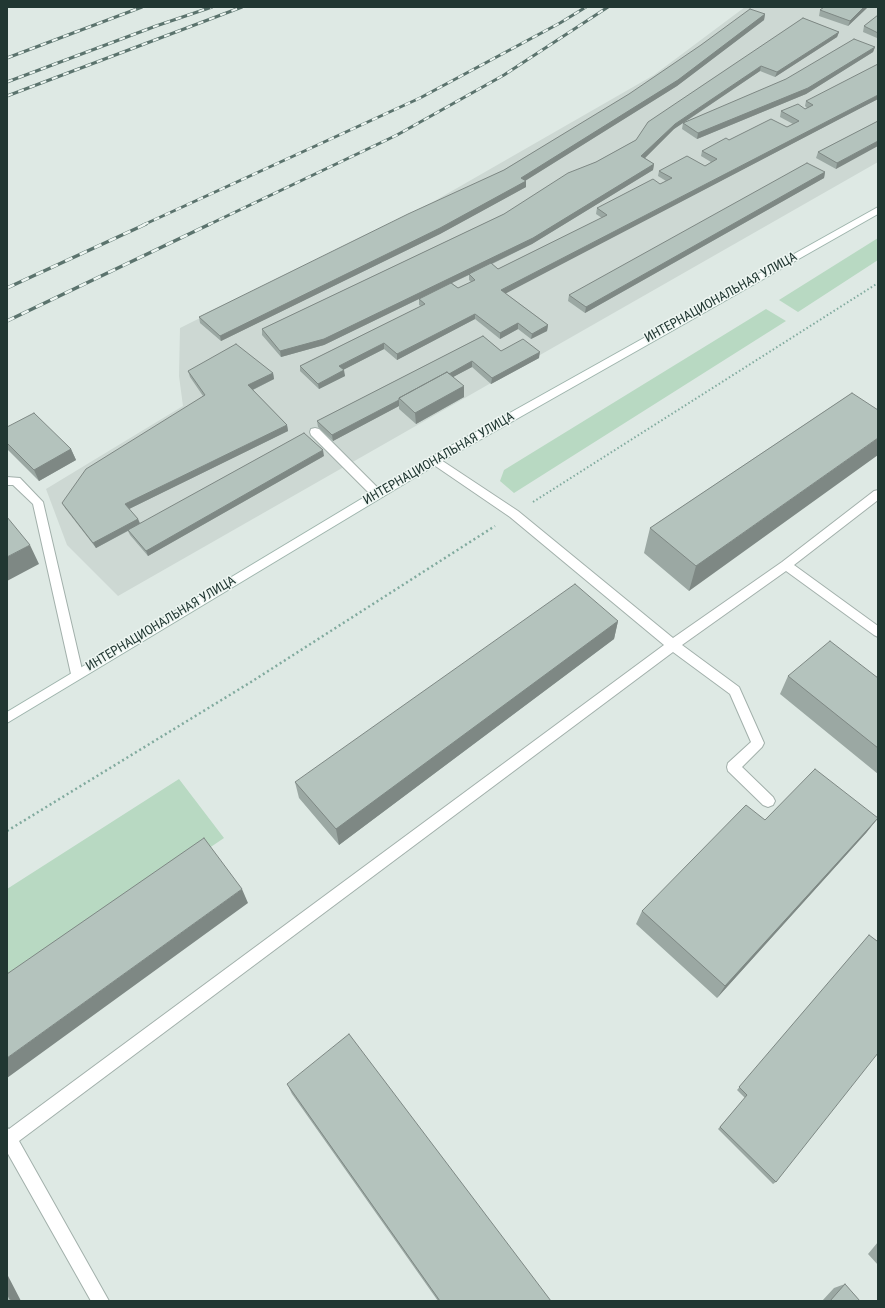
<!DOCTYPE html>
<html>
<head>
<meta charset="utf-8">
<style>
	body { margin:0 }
	#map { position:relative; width:885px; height:1308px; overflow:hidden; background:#dee9e4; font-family:"Roboto Condensed",sans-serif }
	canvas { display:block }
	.frame { position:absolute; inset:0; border:8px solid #213732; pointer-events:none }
</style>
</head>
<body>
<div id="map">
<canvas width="885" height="1308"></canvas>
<div class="frame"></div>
</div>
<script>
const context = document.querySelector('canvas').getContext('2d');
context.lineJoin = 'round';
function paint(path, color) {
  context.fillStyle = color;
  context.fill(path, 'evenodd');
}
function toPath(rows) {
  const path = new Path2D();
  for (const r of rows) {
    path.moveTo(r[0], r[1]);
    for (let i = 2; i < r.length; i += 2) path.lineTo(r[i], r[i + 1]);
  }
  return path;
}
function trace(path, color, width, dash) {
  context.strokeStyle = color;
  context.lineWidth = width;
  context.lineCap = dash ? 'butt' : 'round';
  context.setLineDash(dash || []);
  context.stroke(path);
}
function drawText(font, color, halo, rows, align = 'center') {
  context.font = font + ' "Roboto Condensed",sans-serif';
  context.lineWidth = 3;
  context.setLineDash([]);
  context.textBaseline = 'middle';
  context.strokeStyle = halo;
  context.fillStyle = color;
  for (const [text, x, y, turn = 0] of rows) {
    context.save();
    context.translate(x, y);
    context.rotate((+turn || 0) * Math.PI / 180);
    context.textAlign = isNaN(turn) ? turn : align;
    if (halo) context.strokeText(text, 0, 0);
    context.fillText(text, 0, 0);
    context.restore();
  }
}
paint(toPath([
	[745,7,878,7,878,162,118,596,67,545,46,489,183,406,179,376,180,328,431,203,654,75]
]), '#cdd8d3');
paint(toPath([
	[878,238,878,260,798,312,779,300],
	[766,309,786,321,514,493,500,481,504,470],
	[179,779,224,838,7,985,7,889]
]), '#b8d9c2');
const lane = toPath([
	[315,428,319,429,381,491,382,494,381,497,373,497,311,435,310,432,311,429,315,428],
	[435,456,518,511,673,638,782,562,874,491,878,490,878,500,794,565,878,626,878,637,874,635,786,571,682,645,739,687,764,743,762,747,742,767,773,797,775,801,773,805,768,807,763,805,728,771,727,767,728,763,751,742,730,694,673,652,19,1141,109,1301,91,1301,7,1152,7,1128,9,1129,664,645,510,517,431,463,430,460,431,457,435,456],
	[7,477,20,478,43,502,83,674,81,678,77,679,73,678,71,674,33,504,13,485,7,485,7,477]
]);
const secondary = toPath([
	[878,207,878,214,439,463,7,723,7,712,431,457,878,207]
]);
trace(lane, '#a2b0ab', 2);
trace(secondary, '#9eb4ac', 2);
trace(toPath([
	[533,502,878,283]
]), '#81aa9e', 2, [1.5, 2.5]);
trace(toPath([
	[7,831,251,682,495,526]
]), '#81aa9e', 2.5, [2, 3]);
paint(lane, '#fff');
paint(secondary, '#fff');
const railFar1 = toPath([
	[7,58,142,7],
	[7,82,156,26,212,7],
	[7,96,242,7],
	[143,225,420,98,560,23,586,7],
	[208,225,397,135,504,75,608,7]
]);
const rail = toPath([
	[7,288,146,224],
	[7,321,210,224]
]);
trace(railFar1, '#5b736d', 3);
trace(rail, '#5b736d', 3.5);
trace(railFar1, '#eef6f2', 2, [6]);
trace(rail, '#eef6f2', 2.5, [8]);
paint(toPath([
	[824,7,868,7,848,26,819,16,820,10],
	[765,14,764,20,677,86,525,181,526,181,526,187,440,234,221,341,200,323,199,317,504,170],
	[878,15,878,38,877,38,863,32,864,26],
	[803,18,839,32,837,37,775,77,760,71,685,122,875,47,873,52,806,94,697,139,682,129,683,123,674,129,645,158,654,164,653,170,532,244,492,264,498,269,602,218,596,214,597,208,660,184,666,181,658,176,659,171,705,166,711,162,701,156,702,151,729,140,787,127,793,124,780,117,781,111,805,109,807,108,805,106,806,101,878,99,505,293,548,325,547,331,531,339,518,329,500,339,475,319,397,360,384,349,343,370,345,376,319,389,300,371,300,366,421,306,419,305,419,299,324,345,281,357,262,335,262,329,504,214,596,162,636,140],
	[469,275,469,280,471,282,458,288,452,283],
	[878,121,836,169,816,158,818,152],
	[825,172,824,178,585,313,568,301,569,295],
	[483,336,501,351,539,358,491,384,472,367,453,377,464,397,416,424,399,409,399,406,333,441,318,427,317,421],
	[188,371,273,373,274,379,253,390,287,425,288,431,129,509,138,519,140,523,324,456,148,556,130,535,128,531,96,548,65,508,62,503,203,396,190,377],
	[852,393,689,591,644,553,650,528],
	[7,427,71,449,76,460,39,481,7,449],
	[618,621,614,639,339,845,299,798,295,782],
	[788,676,878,678,878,774,780,694],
	[878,818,866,833,717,998,636,924,642,911,765,820],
	[869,935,877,941,776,1182,773,1184,718,1129,745,1098,737,1090],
	[287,1084,551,1301,438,1301,292,1094],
	[878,1242,878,1265,868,1254],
	[845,1284,860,1301,822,1301,834,1288]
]), '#9ba8a3');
paint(toPath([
	[864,7,868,7,848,26,850,21],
	[765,14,764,20,677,86,520,184,521,178],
	[839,32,837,37,775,77,777,72],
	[875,47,873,52,806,94,697,139,698,133],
	[761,66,760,71,674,129,641,162,641,156,675,124],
	[878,95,878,99,501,296,501,290],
	[878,141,878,146,836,169,837,163],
	[654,164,653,170,532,244,324,345,281,357,280,351],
	[825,172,824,178,585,313,586,307],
	[526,181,526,187,440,234,221,341,220,336],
	[475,314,475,319,397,360,397,354],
	[518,323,518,329,500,339,500,333],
	[548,325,547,331,531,339,532,334],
	[384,343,384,349,339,372,339,366],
	[540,352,539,358,491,384,492,378],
	[472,361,472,367,404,403,400,399],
	[344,370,345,376,319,389,318,384],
	[273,373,274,379,250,391,248,385],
	[464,386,464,397,416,424,415,413],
	[399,400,399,406,333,441,332,435],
	[287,425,288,431,127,510,125,504],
	[878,438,878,455,689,591,696,566],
	[71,449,76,460,39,481,34,470],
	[323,450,324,456,148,556,146,551],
	[138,519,140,524,96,548,93,543],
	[30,545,39,564,7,581,7,557],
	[618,621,614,639,339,845,336,829],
	[878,818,866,833,717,998,725,986],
	[242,889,248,903,7,1078,7,1058],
	[7,1274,21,1301,11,1301,7,1294]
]), '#7e8884');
const building = toPath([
	[824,7,864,7,850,21,820,10,824,7],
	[750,9,765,14,678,80,521,178,526,181,440,228,220,336,199,317,408,214,504,170,629,94,701,45,750,9],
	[878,15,878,33,864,26,878,15],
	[803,18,839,32,777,72,761,66,675,124,641,156,654,164,533,238,324,339,280,351,262,329,504,214,568,173,596,162,636,140,648,122,803,18],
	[854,39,875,47,808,88,698,133,683,123,786,79,854,39],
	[878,64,878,95,501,290,548,325,532,334,518,323,500,333,475,314,397,354,384,343,339,366,344,370,318,384,300,366,425,304,419,299,451,283,458,288,475,280,469,274,491,263,498,269,607,215,597,208,653,179,660,184,672,178,659,171,687,156,705,166,717,159,702,151,726,138,729,140,771,119,787,127,799,121,781,111,798,104,805,109,813,105,806,101,878,64],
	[878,121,878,141,837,163,818,152,878,121],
	[807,163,825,172,586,307,569,295,807,163],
	[483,336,501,351,523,339,540,352,492,378,472,361,449,374,447,372,399,398,399,400,332,435,317,421,483,336],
	[236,344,273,373,248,385,287,425,125,504,138,519,93,543,62,503,86,469,205,395,188,371,236,344],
	[447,372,464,386,415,413,399,398,447,372],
	[852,393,878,410,878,438,696,566,650,528,852,393],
	[34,413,71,449,34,470,7,443,7,427,34,413],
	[304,433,323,450,146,551,128,530,304,433],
	[7,517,30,545,7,557,7,517],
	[575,584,618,621,336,829,295,782,575,584],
	[830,641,878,678,878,748,788,676,830,641],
	[815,769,878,818,725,986,642,911,746,805,765,820,815,769],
	[204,838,242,889,7,1058,7,974,204,838],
	[869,935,877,941,878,940,878,1053,776,1182,720,1127,747,1095,739,1087,869,935],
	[349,1034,551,1301,440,1301,287,1084,349,1034],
	[845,1284,860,1301,830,1301,845,1284],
	[7,1294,11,1301,7,1301,7,1294]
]);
paint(building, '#b4c3bd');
trace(building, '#7e8884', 1);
drawText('13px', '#213732', '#eef6f2', [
	["ИНТЕРНАЦИОНАЛЬНАЯ УЛИЦА",721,298,-29],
	["ИНТЕРНАЦИОНАЛЬНАЯ УЛИЦА",439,459,-30],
	["ИНТЕРНАЦИОНАЛЬНАЯ УЛИЦА",161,624,-31]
]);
</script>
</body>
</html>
